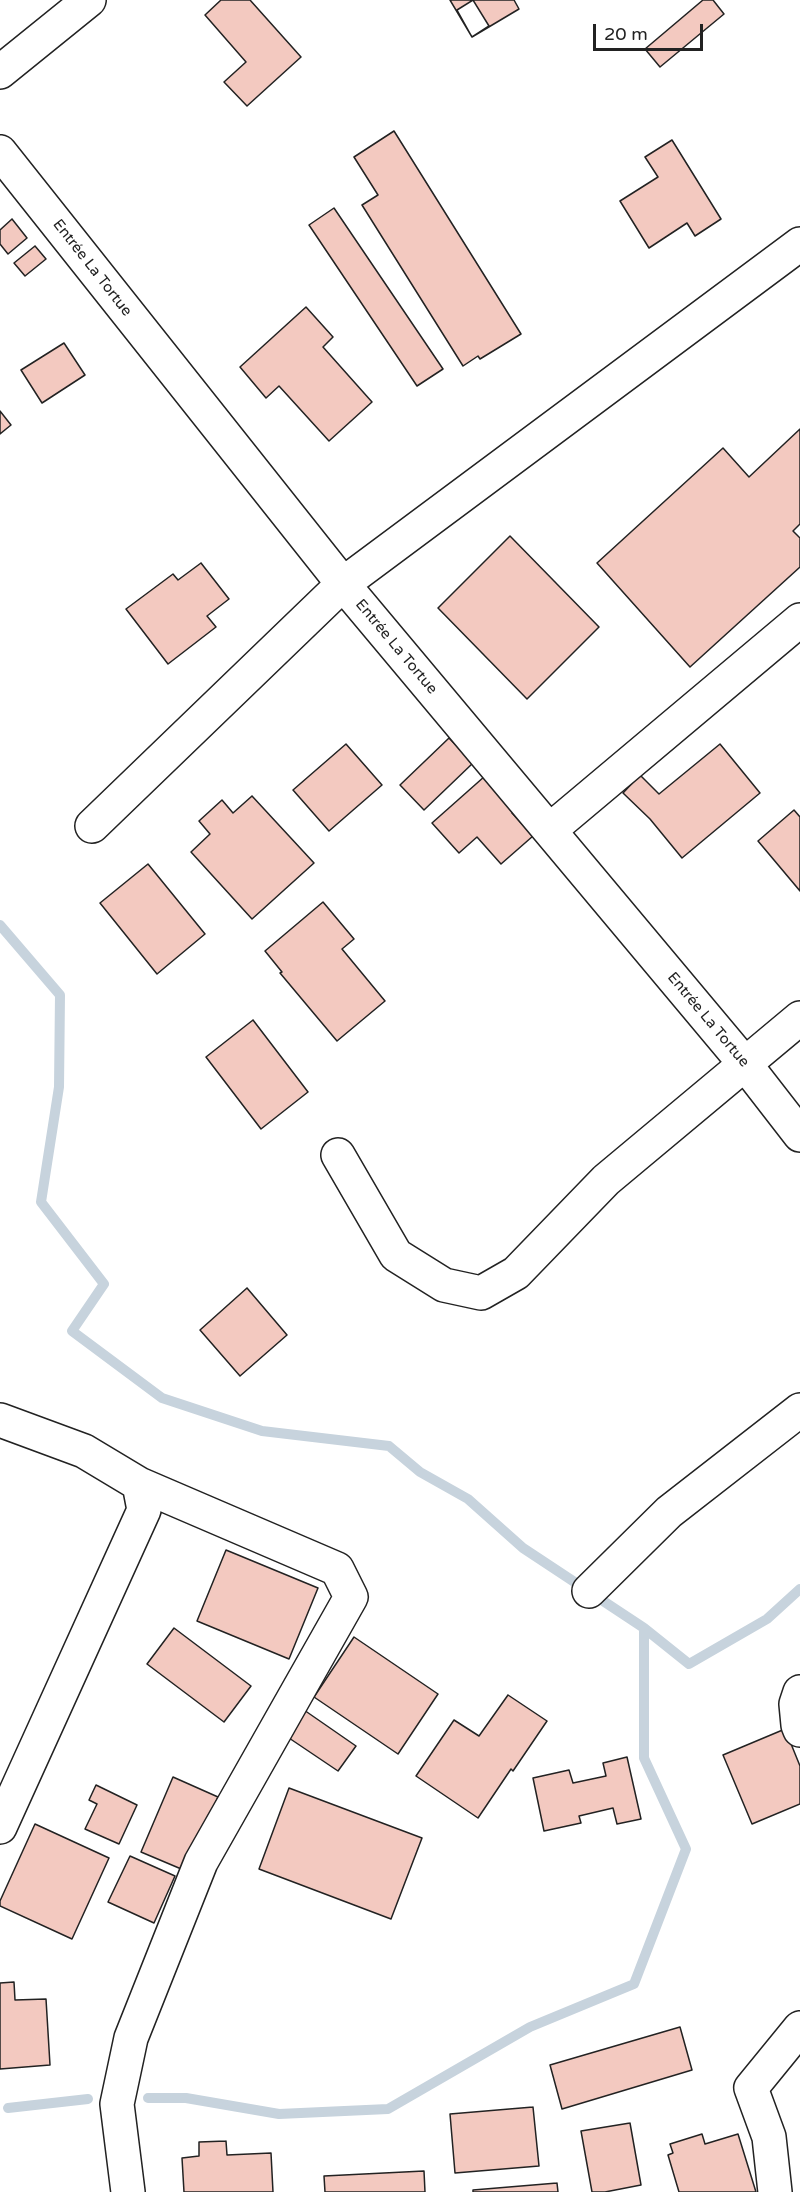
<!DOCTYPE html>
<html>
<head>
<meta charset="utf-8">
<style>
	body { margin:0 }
	#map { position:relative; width:800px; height:2192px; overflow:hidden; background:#fff; font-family:"Varela Round",sans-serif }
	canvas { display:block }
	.scale { position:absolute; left:593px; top:24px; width:110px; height:27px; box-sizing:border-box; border:3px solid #222; border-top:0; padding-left:8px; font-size:18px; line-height:21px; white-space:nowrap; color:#222; -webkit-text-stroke:4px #fff; paint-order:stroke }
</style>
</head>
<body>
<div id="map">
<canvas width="800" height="2192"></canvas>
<div class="scale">20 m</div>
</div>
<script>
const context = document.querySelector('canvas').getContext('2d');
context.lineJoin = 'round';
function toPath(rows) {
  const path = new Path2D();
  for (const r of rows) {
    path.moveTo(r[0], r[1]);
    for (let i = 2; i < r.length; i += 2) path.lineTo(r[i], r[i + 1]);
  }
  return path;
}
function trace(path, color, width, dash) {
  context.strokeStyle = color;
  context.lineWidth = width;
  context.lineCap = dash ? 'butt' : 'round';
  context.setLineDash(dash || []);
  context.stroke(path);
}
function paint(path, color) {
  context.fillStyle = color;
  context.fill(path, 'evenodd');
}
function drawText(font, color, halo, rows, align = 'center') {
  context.font = font + ' "Varela Round",sans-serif';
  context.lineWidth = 4.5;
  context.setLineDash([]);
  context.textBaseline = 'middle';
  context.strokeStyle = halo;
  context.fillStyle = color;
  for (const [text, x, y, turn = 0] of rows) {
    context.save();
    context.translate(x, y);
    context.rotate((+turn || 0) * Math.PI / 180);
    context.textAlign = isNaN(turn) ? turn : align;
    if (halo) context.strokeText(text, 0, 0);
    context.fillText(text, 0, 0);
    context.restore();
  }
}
trace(toPath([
	[0,925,60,995,59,1087,41,1202,104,1284,72,1331,162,1398,262,1431,389,1446,420,1472,468,1499,523,1548,644,1628,689,1664,767,1619,800,1589],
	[148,2098,186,2098,279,2114,388,2109,530,2027,634,1984,686,1849,644,1758,644,1628],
	[8,2108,88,2099]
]), '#c7d3dd', 10);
const building = toPath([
	[221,0,250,0,301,57,247,106,224,82,246,62,205,15,221,0],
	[450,0,473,0,489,26,472,37,450,0],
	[473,0,514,0,519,9,472,37,457,10,473,0],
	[703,0,713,0,724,14,660,67,645,49,703,0],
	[394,131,521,334,480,359,478,356,463,366,362,205,378,195,354,157,394,131],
	[672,140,721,219,695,236,687,223,649,248,620,201,658,177,645,157,672,140],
	[334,208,443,369,417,386,309,225,334,208],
	[12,219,27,238,8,254,0,244,0,230,12,219],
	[35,246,46,259,25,276,14,263,35,246],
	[306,307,333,337,323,347,372,402,329,441,279,386,266,398,240,367,306,307],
	[64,343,85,375,42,403,21,370,64,343],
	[0,411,11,425,0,434,0,411],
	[800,429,800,524,793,531,800,538,800,567,690,667,597,563,723,448,749,477,800,429],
	[510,536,599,627,527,699,438,608,510,536],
	[201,563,229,599,207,616,216,627,168,664,126,609,173,574,178,580,201,563],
	[449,738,473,763,424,810,400,785,449,738],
	[346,744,382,785,329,831,293,790,346,744],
	[720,744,760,793,682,858,650,819,623,793,640,775,659,794,720,744],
	[485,776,515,810,512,813,533,836,501,864,477,837,459,853,432,823,485,776],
	[252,796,314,863,252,919,191,852,210,834,199,821,222,800,233,813,252,796],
	[794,810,800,817,800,891,758,841,794,810],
	[148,864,205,934,157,974,100,903,148,864],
	[323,902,354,939,342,949,385,1001,337,1041,280,973,282,972,265,951,323,902],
	[253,1020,308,1092,261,1129,206,1057,253,1020],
	[247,1288,287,1335,240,1376,200,1330,247,1288],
	[226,1550,318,1588,289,1659,197,1621,226,1550],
	[174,1628,251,1686,224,1722,147,1664,174,1628],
	[354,1637,438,1694,398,1754,314,1697,354,1637],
	[508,1695,547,1721,513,1771,511,1769,478,1818,416,1776,454,1720,479,1736,508,1695],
	[304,1710,356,1746,338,1771,286,1736,304,1710],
	[785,1729,800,1766,800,1804,752,1824,723,1755,785,1729],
	[627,1757,641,1819,617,1824,613,1808,579,1816,581,1823,544,1831,533,1778,569,1770,573,1783,606,1776,603,1763,627,1757],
	[173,1777,218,1797,186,1871,141,1852,173,1777],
	[96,1785,137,1805,119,1844,85,1829,97,1804,89,1800,96,1785],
	[289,1788,422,1838,391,1919,259,1869,289,1788],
	[35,1824,109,1858,72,1939,0,1906,0,1901,35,1824],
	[130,1856,175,1876,154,1923,108,1902,130,1856],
	[14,1982,15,2000,46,1999,50,2065,0,2069,0,1983,14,1982],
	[680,2027,692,2070,562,2109,550,2065,680,2027],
	[533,2107,539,2166,455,2173,450,2114,533,2107],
	[630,2123,641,2185,605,2192,592,2192,581,2131,630,2123],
	[702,2134,705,2144,738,2134,756,2192,679,2192,668,2155,673,2153,670,2144,702,2134],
	[226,2141,227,2155,271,2153,273,2192,184,2192,182,2158,199,2156,199,2142,226,2141],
	[424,2171,425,2192,325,2192,324,2176,424,2171],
	[557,2183,558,2192,473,2192,473,2190,557,2183]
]);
paint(building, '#f3c9c0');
trace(building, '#222', 1.5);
const minor = toPath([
	[0,152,343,584,745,1064,800,1135],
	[92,826,343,584,800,244],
	[550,830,800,620],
	[338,1155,396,1255,444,1285,481,1293,516,1273,606,1180,800,1018],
	[0,1420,84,1451,139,1484,144,1510,0,1827],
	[589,1591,669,1512,800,1410],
	[800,1692,796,1704,798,1725,800,1730],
	[128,2192,117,2104,131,2038,201,1862,351,1597,337,1569,139,1484],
	[775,2192,769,2137,751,2088,800,2028]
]);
const highway = toPath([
	[0,72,89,0]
]);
trace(minor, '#222', 36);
trace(highway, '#222', 36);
trace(minor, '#fff', 33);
trace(highway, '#fff', 33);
drawText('15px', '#222', '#fff', [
	["Entrée La Tortue",92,268,52],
	["Entrée La Tortue",396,647,50],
	["Entrée La Tortue",708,1020,50]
]);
</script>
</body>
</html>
